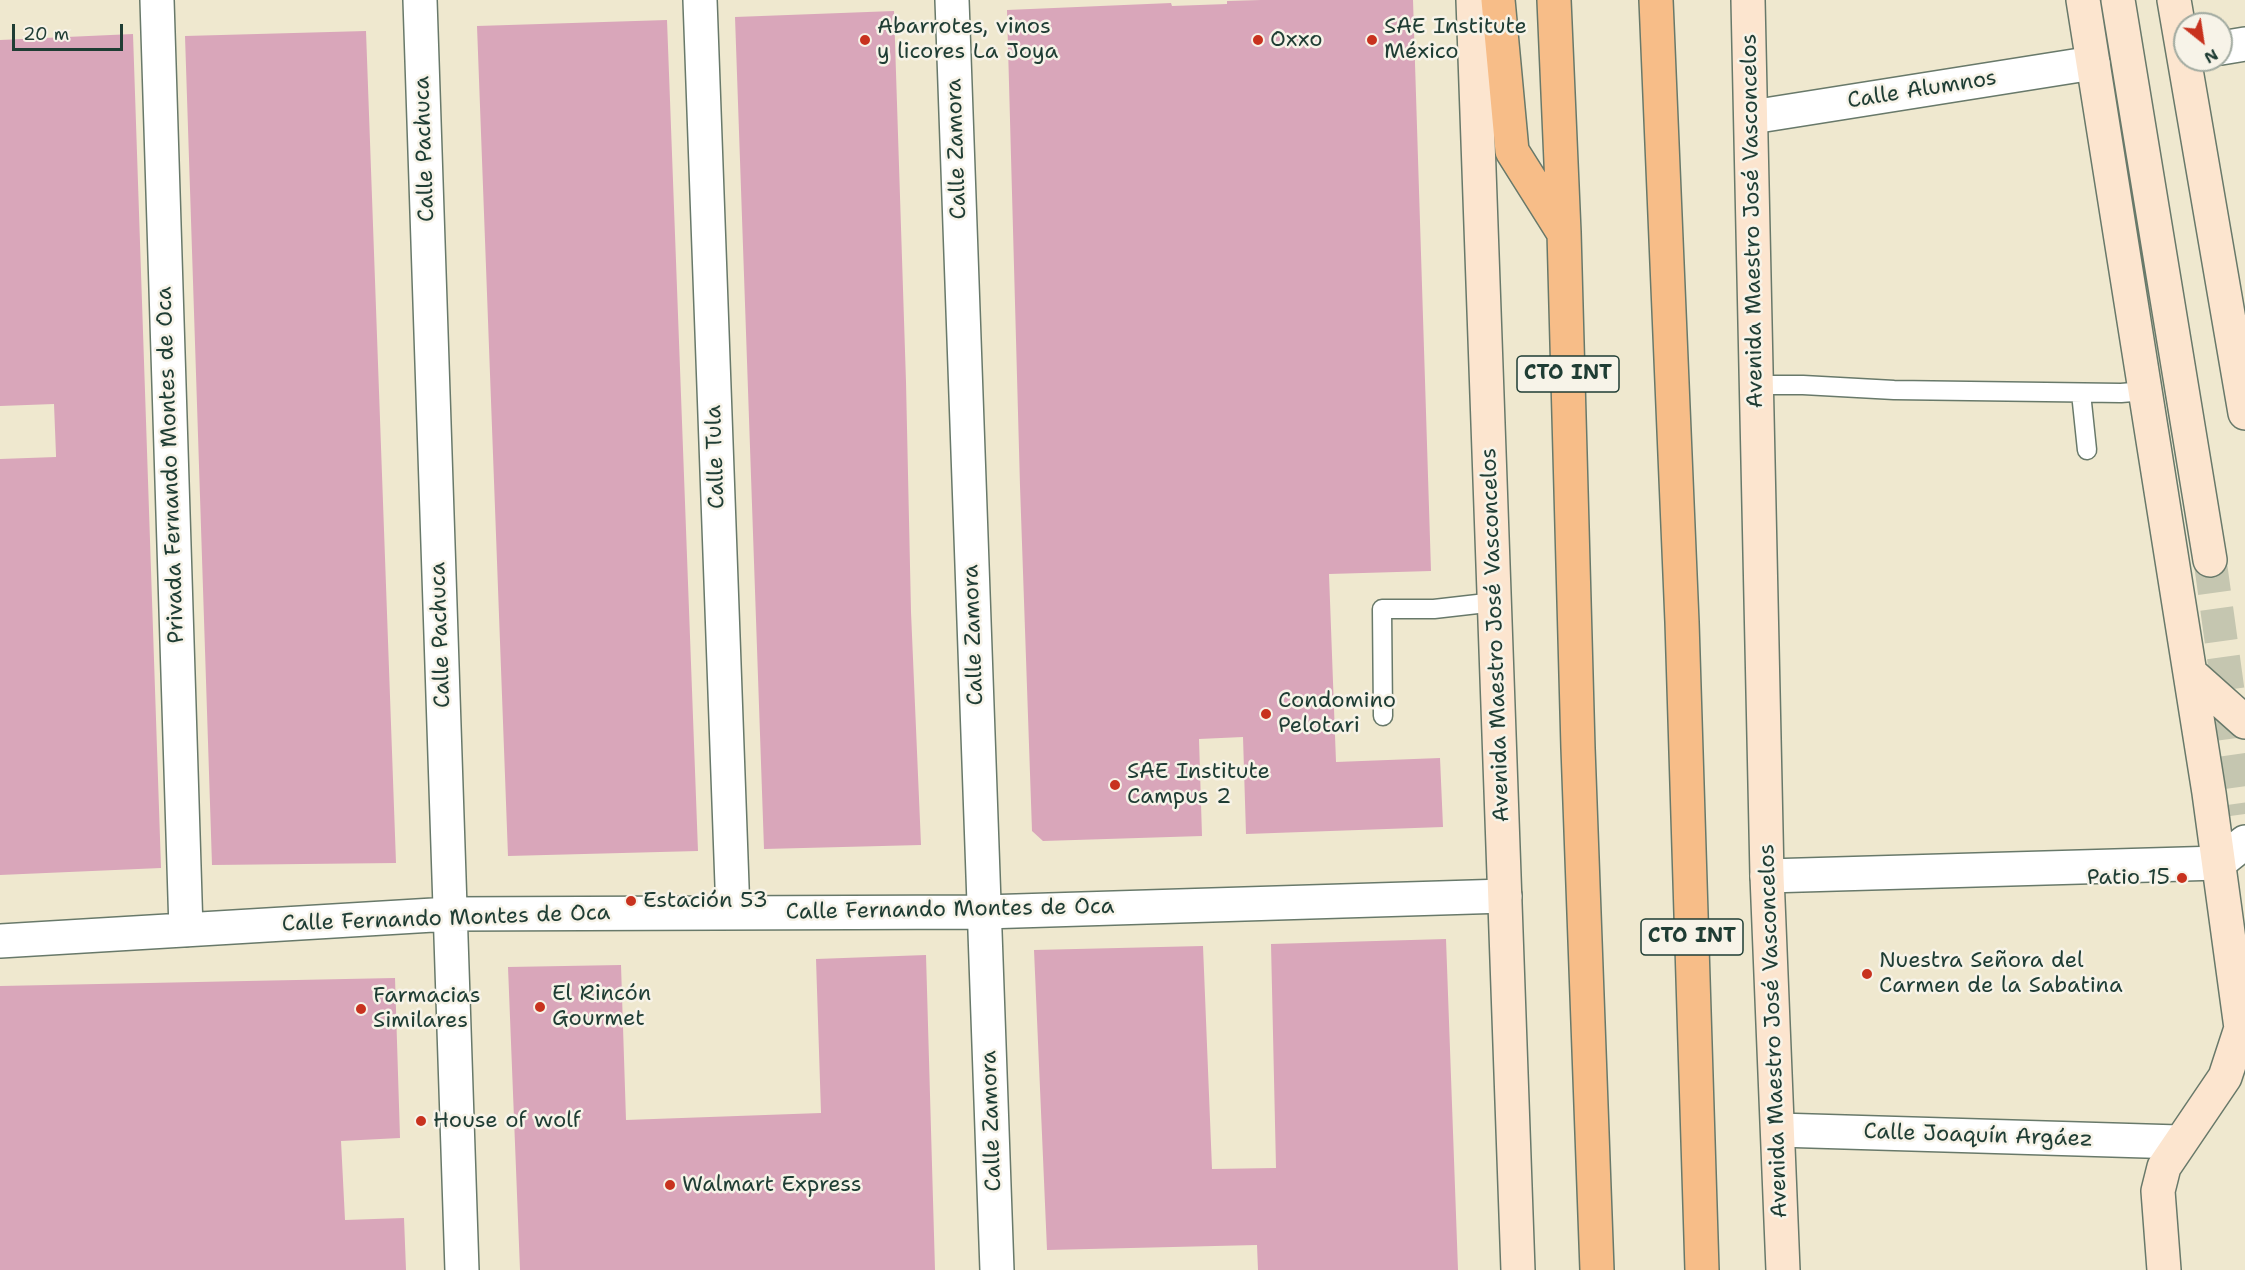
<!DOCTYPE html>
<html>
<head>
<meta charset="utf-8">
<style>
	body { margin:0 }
	#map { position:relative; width:2245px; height:1270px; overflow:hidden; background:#efe8cf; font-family:"Shantell Sans",sans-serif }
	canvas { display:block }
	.north { position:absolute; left:2173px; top:12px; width:60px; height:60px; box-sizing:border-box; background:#f7f3e8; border:2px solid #a1aaa0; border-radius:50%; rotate:150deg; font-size:16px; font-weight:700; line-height:24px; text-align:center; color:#1f3d34 }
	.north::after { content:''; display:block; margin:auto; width:21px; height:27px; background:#c8321e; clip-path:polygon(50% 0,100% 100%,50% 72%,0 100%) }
	.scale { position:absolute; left:12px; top:24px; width:111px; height:27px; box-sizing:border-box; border:3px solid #1f3d34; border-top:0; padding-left:8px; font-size:18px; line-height:21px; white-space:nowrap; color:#1f3d34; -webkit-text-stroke:4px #f7f3e8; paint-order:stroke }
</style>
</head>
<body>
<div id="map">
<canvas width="2245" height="1270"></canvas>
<div class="north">N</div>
<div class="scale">20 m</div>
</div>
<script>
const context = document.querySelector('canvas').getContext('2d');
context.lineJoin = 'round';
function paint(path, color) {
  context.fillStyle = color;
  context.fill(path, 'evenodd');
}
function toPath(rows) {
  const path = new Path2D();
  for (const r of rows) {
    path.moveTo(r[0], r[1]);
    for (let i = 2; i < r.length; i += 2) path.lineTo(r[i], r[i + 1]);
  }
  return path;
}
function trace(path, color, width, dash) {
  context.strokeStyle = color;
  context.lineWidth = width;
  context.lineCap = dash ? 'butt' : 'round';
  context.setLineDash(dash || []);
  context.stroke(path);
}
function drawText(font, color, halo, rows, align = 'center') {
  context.font = font + ' "Shantell Sans",sans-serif';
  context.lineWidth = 5;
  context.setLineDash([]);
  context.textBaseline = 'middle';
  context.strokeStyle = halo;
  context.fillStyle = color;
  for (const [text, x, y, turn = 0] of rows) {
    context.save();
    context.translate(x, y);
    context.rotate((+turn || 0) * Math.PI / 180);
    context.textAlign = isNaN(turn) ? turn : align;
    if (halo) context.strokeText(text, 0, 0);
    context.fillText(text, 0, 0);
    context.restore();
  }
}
paint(toPath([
	[1261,0,1413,0,1431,571,1329,574,1333,682,1336,762,1440,758,1443,827,1246,834,1243,737,1199,739,1202,836,1043,841,1032,831,1020,486,1007,10,1171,3,1172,6,1227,4,1227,1],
	[894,11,906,382,911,612,921,845,764,849,735,17],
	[667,20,698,851,508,856,477,26],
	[366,31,396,863,212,865,185,36],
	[133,34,161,868,0,875,0,459,56,457,56,455,54,404,0,406,0,40],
	[1446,939,1458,1270,1258,1270,1257,1245,1047,1250,1034,950,1203,946,1212,1169,1276,1168,1271,944],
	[926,955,935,1270,520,1270,508,967,621,965,626,1120,821,1113,816,959],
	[395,978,400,1138,341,1141,345,1220,404,1218,406,1270,0,1270,0,986]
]), '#d9a6ba');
trace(toPath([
	[2210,560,2245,814]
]), '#c5c6b0', 33, [33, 16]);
const lane = toPath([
	[1756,385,1803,385,1894,390,2121,393,2145,391],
	[2081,393,2087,450],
	[1383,716,1382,609,1434,609,1495,602]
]);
const street = toPath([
	[157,0,186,930],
	[420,0,462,1270],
	[700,0,733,913],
	[952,0,997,1270],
	[2221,48,2245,44],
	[1752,117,2093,63],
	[1767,876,2219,863,2245,842],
	[0,941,450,914,984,912,1505,896],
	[1778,1130,2179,1142]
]);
const secondary = toPath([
	[1473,0,1518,1270],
	[1748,0,1767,876,1783,1270],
	[2083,0,2209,793,2241,1028,2225,1077,2164,1167,2158,1191,2164,1270],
	[2118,0,2210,560],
	[2174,0,2245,413],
	[2190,673,2245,722]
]);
const highway = toPath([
	[1498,0,1512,151,1563,232],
	[1554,0,1564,232,1578,748,1597,1270],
	[1656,0,1682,622,1702,1270]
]);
trace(lane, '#68796a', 21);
trace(street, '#68796a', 36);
trace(secondary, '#68796a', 36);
trace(highway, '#68796a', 36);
trace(lane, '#fff', 18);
trace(street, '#fff', 33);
trace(secondary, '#fce5cf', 33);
trace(highway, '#f7bd88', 33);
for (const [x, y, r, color] of [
	[865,40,6,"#c8321e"],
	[1258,40,6,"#c8321e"],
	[1372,40,6,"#c8321e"],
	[1266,714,6,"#c8321e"],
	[1115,785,6,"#c8321e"],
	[2182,878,6,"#c8321e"],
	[631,901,6,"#c8321e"],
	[1867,974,6,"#c8321e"],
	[540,1007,6,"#c8321e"],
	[361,1009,6,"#c8321e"],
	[421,1121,6,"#c8321e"],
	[670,1185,6,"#c8321e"]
]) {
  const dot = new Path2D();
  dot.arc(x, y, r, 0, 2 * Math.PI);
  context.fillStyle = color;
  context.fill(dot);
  trace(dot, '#f7f3e8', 2);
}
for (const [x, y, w] of [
	[1568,374,102],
	[1692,937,102]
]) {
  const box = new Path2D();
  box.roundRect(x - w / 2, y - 18, w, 36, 4.5);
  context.fillStyle = '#f7f3e8';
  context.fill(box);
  trace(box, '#1f3d34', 1.5);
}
drawText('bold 21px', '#1f3d34', null, [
	["CTO INT",1568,374],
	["CTO INT",1692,937]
]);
drawText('22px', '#1f3d34', '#f7f3e8', [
	["Abarrotes, vinos",877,27],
	["y licores La Joya",877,52],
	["SAE Institute",1384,27],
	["México",1384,52],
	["Oxxo",1270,40],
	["Condomino",1278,701],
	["Pelotari",1278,726],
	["SAE Institute",1127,772],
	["Campus 2",1127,797],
	["Patio 15",2170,878,"right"],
	["Estación 53",643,901],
	["Nuestra Señora del",1879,961],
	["Carmen de la Sabatina",1879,986],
	["El Rincón",552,994],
	["Gourmet",552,1019],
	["Farmacias",373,996],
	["Similares",373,1021],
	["House of wolf",433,1121],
	["Walmart Express",682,1185]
], 'left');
drawText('22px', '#1f3d34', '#f7f3e8', [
	["Calle Alumnos",1922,90,-9],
	["Calle Pachuca",425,149,-92],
	["Calle Zamora",957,149,-92],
	["Avenida Maestro José Vasconcelos",1753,221,-91],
	["Calle Tula",716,457,-92],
	["Privada Fernando Montes de Oca",171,465,-92],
	["Calle Pachuca",441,635,-92],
	["Calle Zamora",974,635,-92],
	["Avenida Maestro José Vasconcelos",1496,635,-92],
	["Calle Fernando Montes de Oca",950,910,-1],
	["Calle Fernando Montes de Oca",446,919,-2],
	["Avenida Maestro José Vasconcelos",1774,1031,-92],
	["Calle Zamora",992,1121,-92],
	["Calle Joaquín Argáez",1978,1136,2]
]);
</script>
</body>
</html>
